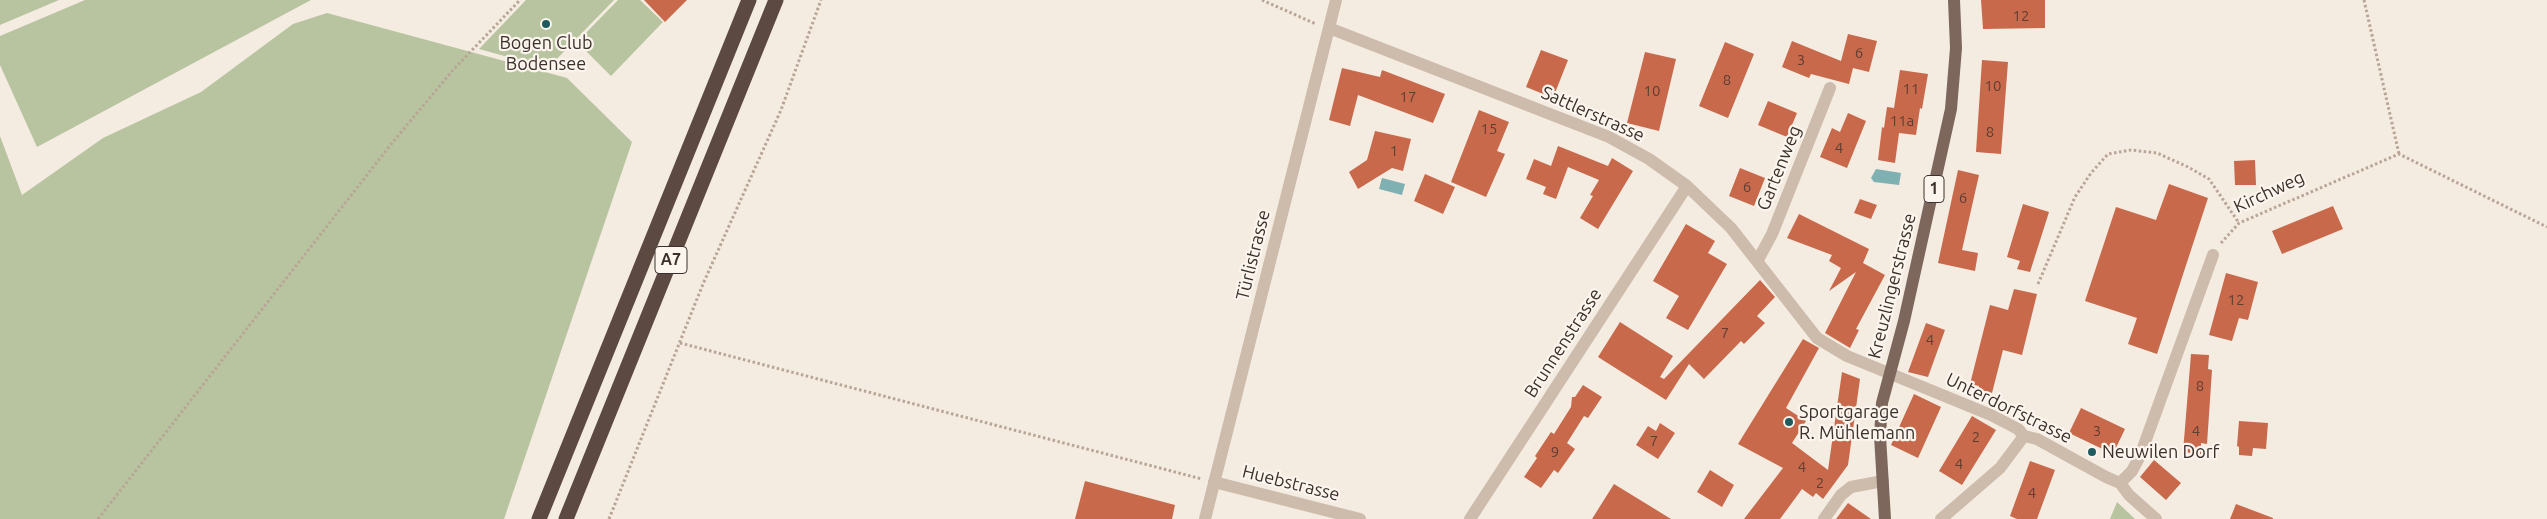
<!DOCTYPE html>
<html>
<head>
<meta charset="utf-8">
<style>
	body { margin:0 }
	canvas { display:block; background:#f4ebe1 }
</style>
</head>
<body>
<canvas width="2547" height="519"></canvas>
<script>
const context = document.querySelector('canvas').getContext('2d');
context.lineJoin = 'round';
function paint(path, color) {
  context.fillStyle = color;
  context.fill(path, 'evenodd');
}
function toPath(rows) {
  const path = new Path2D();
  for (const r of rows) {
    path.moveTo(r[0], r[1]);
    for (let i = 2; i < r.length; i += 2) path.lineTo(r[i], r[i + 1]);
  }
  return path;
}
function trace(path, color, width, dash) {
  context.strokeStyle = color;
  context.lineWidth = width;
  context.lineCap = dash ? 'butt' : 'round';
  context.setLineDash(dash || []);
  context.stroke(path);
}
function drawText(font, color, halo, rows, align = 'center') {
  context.font = font + ' Ubuntu,sans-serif';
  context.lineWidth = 4.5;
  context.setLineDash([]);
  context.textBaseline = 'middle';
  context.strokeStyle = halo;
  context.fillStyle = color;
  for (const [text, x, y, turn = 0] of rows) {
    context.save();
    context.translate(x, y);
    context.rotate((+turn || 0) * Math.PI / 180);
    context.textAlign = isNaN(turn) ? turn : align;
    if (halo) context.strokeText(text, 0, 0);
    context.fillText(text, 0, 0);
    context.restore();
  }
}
paint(toPath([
	[0,0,59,0,0,25],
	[85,0,311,0,37,147,0,65,0,36],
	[526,0,614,0,548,68,479,49],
	[618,0,640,0,663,22,611,76,577,42],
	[327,13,567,78,632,142,504,519,0,519,0,136,22,195,103,138,201,92,293,24],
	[2117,502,2135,519,2110,519]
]), '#b8c4a0');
paint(toPath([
	[1876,169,1901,173,1899,185,1874,182,1871,178],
	[1382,178,1405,184,1402,195,1379,189]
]), '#7fb0b2');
paint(toPath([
	[644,0,687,0,665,22],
	[1981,0,2045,0,2045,28,1983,29],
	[1848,34,1877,41,1869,72,1853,68,1849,84,1811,74,1809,78,1782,67,1792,41,1841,61],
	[1725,42,1754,54,1728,118,1699,106],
	[1541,50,1568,60,1553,98,1526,87],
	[1645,52,1676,59,1659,131,1627,123],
	[1982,60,2008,62,2001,154,1976,152],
	[1342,68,1380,77,1382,70,1445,94,1433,123,1358,95,1350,126,1329,120],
	[1900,70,1928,74,1922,109,1920,108,1916,135,1899,133,1895,163,1878,160,1882,127,1884,128,1887,107,1894,108],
	[1768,101,1797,113,1787,137,1758,125],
	[1479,110,1509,122,1497,151,1505,154,1486,197,1451,182],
	[1848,113,1866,121,1847,168,1820,157,1832,128,1840,132],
	[1375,131,1411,139,1403,171,1392,168,1358,189,1349,172,1367,160],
	[1558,146,1608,166,1612,158,1633,171,1598,229,1580,218,1593,196,1590,195,1599,180,1568,167,1556,199,1543,194,1546,187,1526,179,1534,159,1551,166],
	[2255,160,2256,185,2235,185,2234,161],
	[1740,168,1765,178,1754,206,1729,196],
	[1958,170,1979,175,1962,250,1978,253,1975,271,1938,263],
	[1425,174,1455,187,1443,214,1414,201],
	[2169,184,2208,198,2157,354,2128,344,2137,318,2085,301,2116,207,2156,220],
	[1860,199,1877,205,1871,219,1854,213],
	[2023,204,2049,212,2030,272,2017,269,2020,261,2007,257],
	[2333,206,2343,229,2282,254,2272,231],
	[1799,214,1869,249,1863,263,1885,275,1856,329,1859,330,1850,348,1825,333,1856,272,1829,291,1841,268,1829,261,1832,255,1787,238],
	[1686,224,1715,241,1708,253,1727,264,1688,330,1666,318,1679,296,1653,281],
	[2226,273,2258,282,2248,320,2239,318,2232,341,2209,335],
	[1760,280,1775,297,1757,316,1765,323,1744,344,1741,341,1704,379,1689,364,1666,400,1598,357,1620,322,1673,356,1660,377,1664,379],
	[2014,289,2037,294,2022,355,2003,350,1992,393,1978,389,1979,386,1970,384,1990,305,2008,310],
	[1926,323,1945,330,1928,377,1908,372],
	[1803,339,1819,348,1786,408,1806,421,1792,443,1828,470,1842,372,1860,379,1848,465,1823,499,1816,493,1813,497,1802,489,1780,519,1744,519,1783,468,1738,444],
	[2191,354,2209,355,2208,369,2212,370,2207,444,2201,443,2201,454,2183,452],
	[1583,385,1602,397,1588,418,1584,416,1567,443,1575,449,1558,473,1554,470,1541,488,1524,477,1537,458,1535,456,1551,432,1554,434,1571,407,1572,397,1575,397],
	[1914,394,1941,407,1918,458,1891,445],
	[2081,408,2125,429,2113,454,2069,433],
	[1972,416,1996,430,1962,485,1939,471],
	[2239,421,2268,423,2266,449,2253,448,2252,456,2239,455,2239,447,2237,446],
	[1660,423,1675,433,1658,459,1636,445,1648,426,1656,431],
	[2154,460,2181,483,2166,500,2140,477],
	[2030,461,2055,470,2037,519,2017,519,2010,516],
	[1710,470,1734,485,1722,507,1697,492],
	[1085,481,1175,505,1172,519,1075,519],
	[1614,484,1645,503,1671,519,1592,519],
	[1848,503,1871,519,1836,519],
	[2236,504,2273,518,2273,519,2230,519]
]), '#c8694b');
trace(toPath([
	[1262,0,1316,24],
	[2364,0,2399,154],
	[2221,243,2239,223,2399,154,2547,227],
	[2038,284,2075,197,2091,173,2108,154,2131,150,2157,153,2188,167,2209,179,2239,223],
	[680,343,1202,479],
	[98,519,392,143,453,70,520,0],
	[609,519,703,284,781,110,821,0]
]), '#b9a596', 3, [2.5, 2.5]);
trace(toPath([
	[1329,28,1609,137,1649,159,1687,186,1731,228,1817,338,1847,356,1991,415,2018,429,2024,436,2037,439,2106,477,2120,483,2129,495,2156,519],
	[1758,260,1772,234,1830,88],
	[1214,482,1360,519],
	[2120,483,2132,471,2140,456,2213,255],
	[1205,519,1336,0],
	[1470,519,1687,186],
	[1824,519,1841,495,1851,487,1883,481],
	[1941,519,2000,468,2024,436]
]), '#cdbbac', 12);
trace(toPath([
	[1885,519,1880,436,1882,403,1904,321,1951,109,1956,48,1954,0]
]), '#7d675c', 12);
trace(toPath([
	[539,519,749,0],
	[566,519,776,0]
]), '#5c4a42', 15);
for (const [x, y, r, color] of [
	[546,24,5,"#1f5a5e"],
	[1789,422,5,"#1f5a5e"],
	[2092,452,5,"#1f5a5e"]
]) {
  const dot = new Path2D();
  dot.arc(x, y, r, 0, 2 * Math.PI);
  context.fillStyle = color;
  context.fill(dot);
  trace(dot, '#fbf5ee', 2);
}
drawText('15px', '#5e3e33', null, [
	["12",2021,16],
	["6",1859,53],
	["3",1801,60],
	["8",1727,80],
	["10",1993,86],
	["11",1911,89],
	["10",1652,91],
	["17",1408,97],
	["11a",1902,121],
	["15",1489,129],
	["8",1990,132],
	["4",1839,148],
	["1",1394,151],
	["6",1747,187],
	["6",1963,198],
	["12",2236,300],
	["7",1725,333],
	["4",1930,340],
	["8",2200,386],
	["3",2097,431],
	["4",2196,431],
	["2",1976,437],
	["7",1654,441],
	["9",1555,452],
	["4",1959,464],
	["4",1802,467],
	["2",1820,483],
	["4",2032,493]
]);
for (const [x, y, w] of [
	[1934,189,20],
	[671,260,32]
]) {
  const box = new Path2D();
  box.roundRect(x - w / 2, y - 13.5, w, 27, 4);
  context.fillStyle = '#fbf5ee';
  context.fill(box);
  trace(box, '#3b302b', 1);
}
drawText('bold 16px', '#3b302b', null, [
	["1",1934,189],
	["A7",671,260]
]);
drawText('18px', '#3b302b', '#fbf5ee', [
	["Bogen Club",546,43,"center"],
	["Bodensee",546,64,"center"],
	["Sportgarage",1799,412],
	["R. Mühlemann",1799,433],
	["Neuwilen Dorf",2102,452]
], 'left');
drawText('18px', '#3b302b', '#fbf5ee', [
	["Sattlerstrasse",1593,114,24],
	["Gartenweg",1779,168,-68],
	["Kirchweg",2269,192,-25],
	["Türlistrasse",1253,255,-76],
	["Kreuzlingerstrasse",1892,286,-76],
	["Brunnenstrasse",1563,343,-57],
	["Unterdorfstrasse",2009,408,26],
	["Huebstrasse",1291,483,14]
]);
</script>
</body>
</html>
